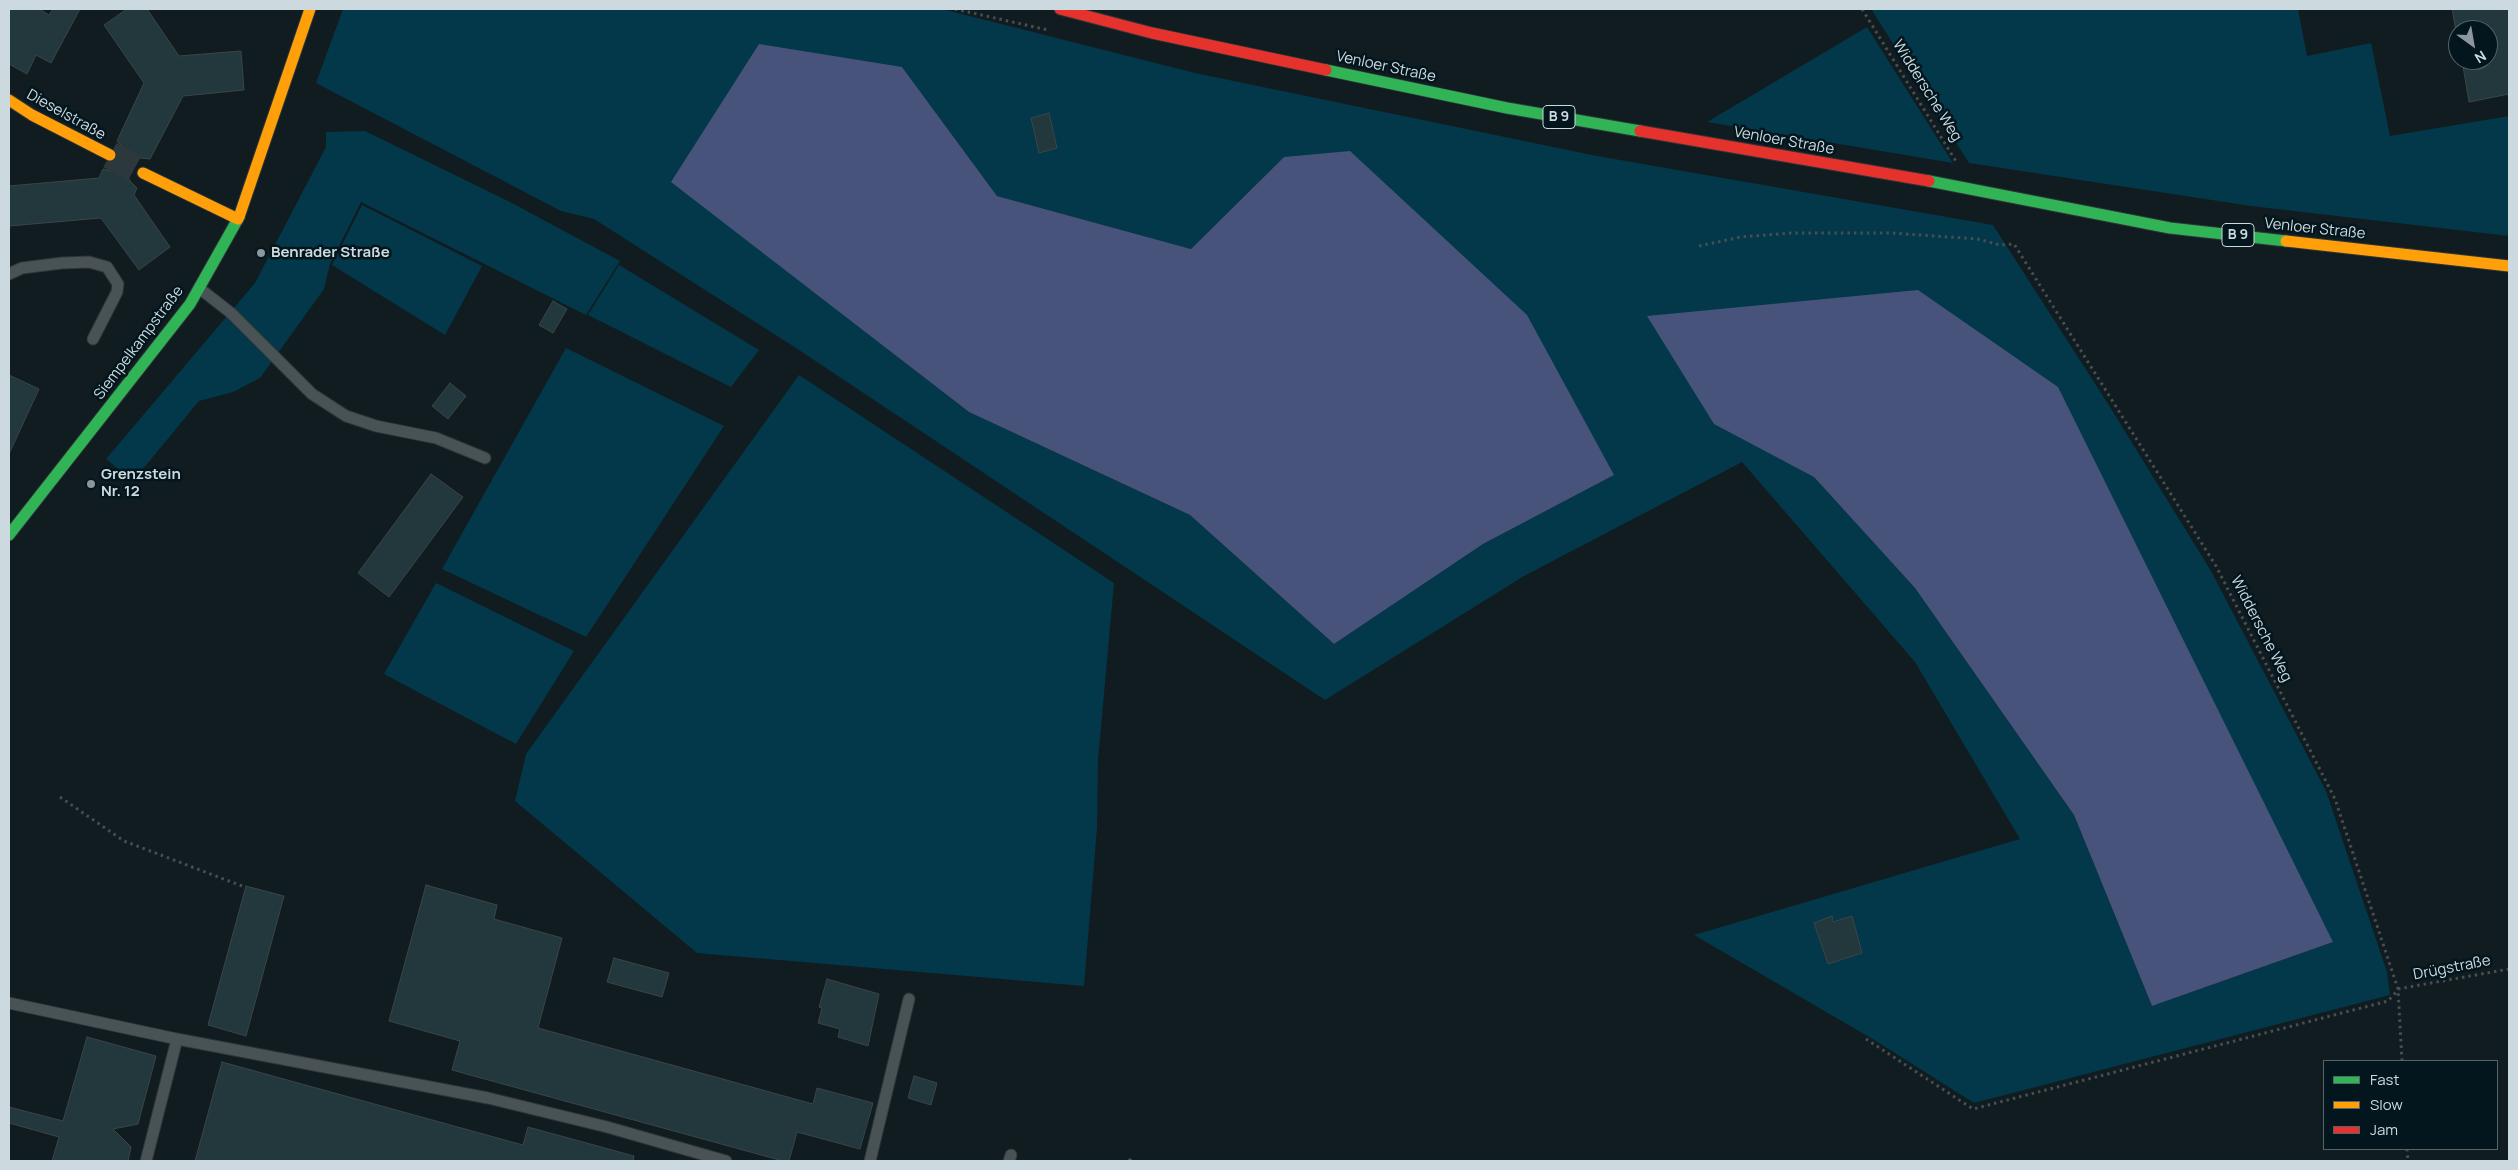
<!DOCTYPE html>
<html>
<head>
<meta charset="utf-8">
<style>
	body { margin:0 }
	#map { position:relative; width:2518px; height:1170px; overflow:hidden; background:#111c21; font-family:Manrope,sans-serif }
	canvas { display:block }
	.frame { position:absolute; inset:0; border:10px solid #ccd9de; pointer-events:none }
	.legend { position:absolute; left:2323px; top:1060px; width:175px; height:90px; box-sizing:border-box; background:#03161e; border:1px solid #53646b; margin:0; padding:6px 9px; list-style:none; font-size:15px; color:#ccd9de }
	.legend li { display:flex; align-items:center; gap:10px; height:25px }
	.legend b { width:25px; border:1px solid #53646b }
	.north { position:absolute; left:2448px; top:20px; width:50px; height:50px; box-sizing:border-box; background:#03161e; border:1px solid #53646b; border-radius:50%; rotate:148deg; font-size:14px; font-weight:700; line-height:20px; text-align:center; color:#ccd9de }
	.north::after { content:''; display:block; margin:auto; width:18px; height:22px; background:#8b979c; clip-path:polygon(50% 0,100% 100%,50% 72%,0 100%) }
</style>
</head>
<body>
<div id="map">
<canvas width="2518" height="1170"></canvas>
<div class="frame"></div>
<ul class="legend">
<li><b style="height:6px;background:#30b455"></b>Fast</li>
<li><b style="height:6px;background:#ff9f0a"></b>Slow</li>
<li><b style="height:6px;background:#e5322d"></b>Jam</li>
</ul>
<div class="north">N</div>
</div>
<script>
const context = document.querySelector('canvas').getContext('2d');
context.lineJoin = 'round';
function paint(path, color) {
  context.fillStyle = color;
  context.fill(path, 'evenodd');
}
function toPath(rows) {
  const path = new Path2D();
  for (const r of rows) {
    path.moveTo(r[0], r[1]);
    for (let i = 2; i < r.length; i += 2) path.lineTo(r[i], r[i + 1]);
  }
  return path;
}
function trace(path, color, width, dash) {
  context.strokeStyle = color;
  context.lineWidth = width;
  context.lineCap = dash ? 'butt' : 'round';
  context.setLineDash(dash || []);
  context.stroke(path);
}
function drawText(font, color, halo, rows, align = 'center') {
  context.font = font + ' Manrope,sans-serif';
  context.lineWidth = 5;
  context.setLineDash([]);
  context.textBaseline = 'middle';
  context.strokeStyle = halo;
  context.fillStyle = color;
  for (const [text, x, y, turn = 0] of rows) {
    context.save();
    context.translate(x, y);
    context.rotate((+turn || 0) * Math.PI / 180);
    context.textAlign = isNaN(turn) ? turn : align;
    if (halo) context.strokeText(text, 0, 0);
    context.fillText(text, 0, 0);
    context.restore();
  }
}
paint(toPath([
	[343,9,942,9,1195,73,1597,156,1993,225,2110,407,2211,571,2326,791,2387,972,2390,995,1974,1103,1876,1041,1694,935,2020,839,1915,662,1742,462,1524,576,1325,700,796,348,594,219,561,211,316,83],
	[902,67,997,196,1191,249,1284,157,1614,475,1483,544,1334,644,1190,515,969,412,672,181],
	[1814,477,2333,942,2152,1006,2074,815,1915,588],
	[1871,9,2298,9,2307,56,2371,43,2390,136,2509,116,2509,236,2251,206,1969,163],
	[1867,27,1953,163,1707,122],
	[365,131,510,202,620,261,586,315,361,202,330,264,324,289,260,378,233,392,199,401,133,481,106,459,255,283,326,147,326,132],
	[362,205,482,266,445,335,332,265],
	[619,265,759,350,731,387,588,315],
	[566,348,724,426,586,637,442,569],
	[799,375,1114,583,1098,760,1097,828,1084,986,697,953,515,801,526,754],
	[436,583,574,651,516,744,384,674]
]), '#023849');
paint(toPath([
	[759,44,902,67,997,196,1191,249,1284,157,1350,151,1527,315,1614,475,1483,544,1334,644,1190,515,969,412,671,182],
	[1918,290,2058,387,2333,942,2152,1006,2074,815,1915,588,1814,477,1714,424,1647,316]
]), '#47537b');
const building = toPath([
	[9,9,39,9,49,15,53,9,80,9,51,63,36,55,27,74,9,64,9,9],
	[127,9,147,9,179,56,241,51,244,90,183,96,150,159,141,158,135,160,129,166,127,174,130,181,137,188,134,195,170,247,139,270,101,218,9,226,9,186,99,178,103,169,111,171,118,168,124,163,126,155,123,147,117,141,144,83,104,25,127,9],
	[2452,9,2509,9,2509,94,2469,102,2462,60,2488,60,2488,30,2458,30,2458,42,2452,9],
	[1049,113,1057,148,1039,153,1031,118,1049,113],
	[553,301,567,309,553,333,539,325,553,301],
	[9,375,39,389,9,454,9,375],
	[450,383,466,396,448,419,432,406,450,383],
	[431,474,463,497,389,597,358,573,431,474],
	[426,885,497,905,494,919,562,938,538,1028,813,1104,817,1088,873,1103,860,1149,797,1132,789,1161,783,1161,452,1070,460,1041,389,1021,426,885],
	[246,886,284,896,246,1036,208,1025,246,886],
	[1832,916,1833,922,1852,916,1862,953,1828,964,1814,923,1832,916],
	[614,958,669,973,662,997,607,982,614,958],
	[827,979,879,994,868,1046,838,1037,840,1029,818,1023,822,1008,819,1007,827,979],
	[87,1037,156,1056,138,1124,113,1129,131,1147,128,1161,52,1161,59,1137,9,1123,9,1107,63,1121,87,1037],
	[222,1062,523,1145,528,1127,634,1156,633,1161,195,1161,222,1062],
	[914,1076,937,1083,931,1105,908,1098,914,1076]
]);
paint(building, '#22383c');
trace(building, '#3b4548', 1);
trace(toPath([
	[110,155,143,173]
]), '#2d383d', 28, [28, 14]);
const lane = toPath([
	[9,274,22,268,62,263,89,262,107,267,118,284,117,292,93,339],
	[199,288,231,313,312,394,346,416,376,426,436,438,485,458],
	[9,1003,177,1039],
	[146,1161,177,1039,488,1098,607,1127,726,1161],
	[870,1161,909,999],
	[1009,1161,1011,1155]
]);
const fast = toPath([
	[1326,70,1507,108,1640,131],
	[1929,181,2170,228,2286,241],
	[9,535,190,304,239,217]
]);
const slow = toPath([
	[9,100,32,115,110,155],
	[143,173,238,219],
	[239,217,310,9],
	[2286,241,2509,266]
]);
const jam = toPath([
	[1060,9,1152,33,1326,70],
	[1640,131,1929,181]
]);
trace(lane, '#2d3539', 13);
trace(fast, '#2d3539', 13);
trace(slow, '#2d3539', 13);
trace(jam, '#2d3539', 13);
trace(toPath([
	[955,9,1048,30],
	[1862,9,1957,163],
	[1699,246,1741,237,1791,233,1891,233,1978,239,2000,245,2014,244,2216,566,2335,799,2398,989,2402,1061],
	[60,797,124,841,242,886],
	[2398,989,2509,969],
	[1866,1039,1973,1109,2388,1001,2398,990],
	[2407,1149,2408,1161]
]), '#474f52', 3, [2.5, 4]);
trace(lane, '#495255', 11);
trace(fast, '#30b455', 11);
trace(slow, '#ff9f0a', 11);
trace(jam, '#e5322d', 11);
trace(toPath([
	[1130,1161,1131,1159]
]), '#4c5458', 4, [6, 6]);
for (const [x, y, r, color] of [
	[261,253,5,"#8b979c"],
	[91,484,5,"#8b979c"]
]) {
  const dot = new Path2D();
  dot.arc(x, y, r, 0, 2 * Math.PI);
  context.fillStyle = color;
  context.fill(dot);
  trace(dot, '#03161e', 2);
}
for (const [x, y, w] of [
	[1559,117,32],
	[2238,235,32]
]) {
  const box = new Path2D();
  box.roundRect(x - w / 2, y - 11.5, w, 23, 4);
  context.fillStyle = '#03161e';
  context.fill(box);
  trace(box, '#ccd9de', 1);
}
drawText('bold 14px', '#ccd9de', null, [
	["B 9",1559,117],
	["B 9",2238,235]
]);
drawText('15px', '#ccd9de', '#03161e', [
	["Venloer Straße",1386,67,12],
	["Widdersche Weg",1927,91,58],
	["Dieselstraße",66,115,29],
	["Venloer Straße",1784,141,10],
	["Venloer Straße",2315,229,6],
	["Siempelkampstraße",139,343,-53],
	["Widdersche Weg",2261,629,63],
	["Drügstraße",2452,968,-11]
]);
drawText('bold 15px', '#ccd9de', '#03161e', [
	["Benrader Straße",271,253],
	["Grenzstein",101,475],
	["Nr. 12",101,492]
], 'left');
</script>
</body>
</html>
